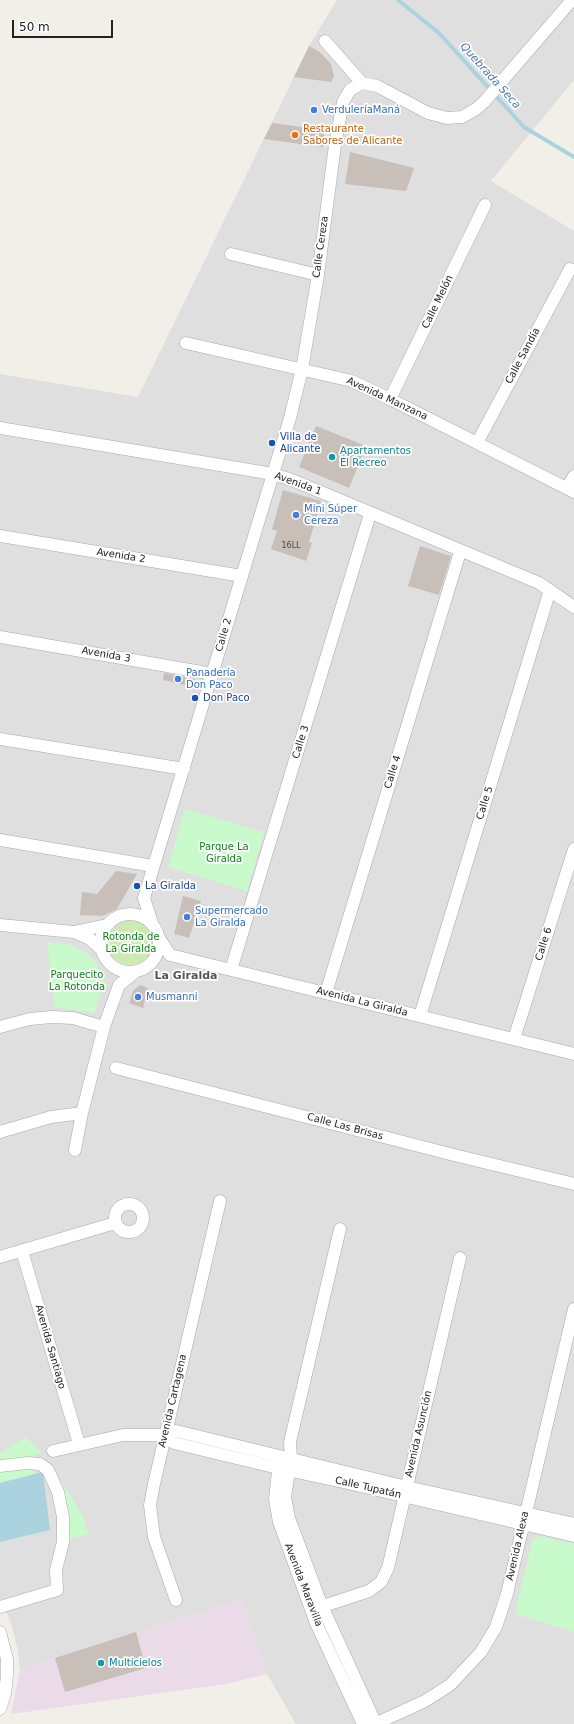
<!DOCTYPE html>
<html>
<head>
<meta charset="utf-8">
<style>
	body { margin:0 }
	#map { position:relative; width:574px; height:1724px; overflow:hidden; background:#f2efe9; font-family:"DejaVu Sans",sans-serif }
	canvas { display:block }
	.scale { position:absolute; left:12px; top:20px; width:101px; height:18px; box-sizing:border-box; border:2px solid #222; border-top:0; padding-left:5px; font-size:12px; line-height:14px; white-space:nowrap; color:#222; -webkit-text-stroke:3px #fff; paint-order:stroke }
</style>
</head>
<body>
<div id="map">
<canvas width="574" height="1724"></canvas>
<div class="scale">50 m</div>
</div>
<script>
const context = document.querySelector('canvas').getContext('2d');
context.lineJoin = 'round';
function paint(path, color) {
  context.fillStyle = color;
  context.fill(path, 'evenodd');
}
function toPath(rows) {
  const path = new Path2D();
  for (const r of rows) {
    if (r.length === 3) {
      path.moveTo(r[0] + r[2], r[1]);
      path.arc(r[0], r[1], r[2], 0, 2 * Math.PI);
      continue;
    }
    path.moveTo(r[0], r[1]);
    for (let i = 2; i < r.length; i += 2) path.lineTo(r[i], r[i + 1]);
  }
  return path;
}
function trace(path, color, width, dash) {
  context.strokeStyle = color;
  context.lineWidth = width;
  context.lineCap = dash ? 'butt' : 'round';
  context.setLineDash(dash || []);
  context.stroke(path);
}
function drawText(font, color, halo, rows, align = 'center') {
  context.font = font + ' "DejaVu Sans",sans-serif';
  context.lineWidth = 3.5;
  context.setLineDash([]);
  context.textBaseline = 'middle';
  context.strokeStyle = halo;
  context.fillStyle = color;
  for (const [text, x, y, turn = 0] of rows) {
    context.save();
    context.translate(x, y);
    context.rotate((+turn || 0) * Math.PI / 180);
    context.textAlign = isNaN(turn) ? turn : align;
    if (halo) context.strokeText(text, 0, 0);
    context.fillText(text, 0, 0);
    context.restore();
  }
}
paint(toPath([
	[337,0,574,0,574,80,491,181,574,231,574,1724,296,1724,267,1674,241,1600,20,1670,18,1651,11,1623,0,1599,0,374,138,397,310,44]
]), '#e0dfdf');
paint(toPath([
	[241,1600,267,1674,226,1684,11,1714,20,1670]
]), '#ebdbe8');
paint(toPath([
	[131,943,22]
]), '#cdebb0');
paint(toPath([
	[185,809,264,832,247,891,168,867],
	[47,942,72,945,88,954,94,960,99,968,104,981,95,1013,55,1007],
	[26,1437,42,1453,16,1460,0,1461,0,1453],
	[29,1468,34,1471,35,1474,0,1482,0,1469],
	[61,1480,82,1515,89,1534,68,1539],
	[540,1536,574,1544,574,1632,515,1614,532,1541]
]), '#c8facc');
paint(toPath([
	[43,1472,50,1530,0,1542,0,1483]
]), '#aad3df');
trace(toPath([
	[398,0,439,33,524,127,574,157]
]), '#aad3df', 4);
paint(toPath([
	[309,46,320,52,331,64,334,76,331,82,294,77],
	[272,123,325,130,323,147,264,139],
	[350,152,414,168,406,191,345,184],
	[316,426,366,446,349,488,299,467],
	[283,490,321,501,309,542,312,543,306,561,271,549,277,531,272,529],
	[420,546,451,556,439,595,408,586],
	[164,673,195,679,194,687,163,680],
	[116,871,137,874,117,909,102,916,80,915,82,892,97,894],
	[183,896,201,901,189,938,174,934],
	[140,985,148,988,143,1008,129,1003,133,991],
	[136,1632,146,1668,65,1692,55,1658]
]), '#c7bfb8');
const minor = toPath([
	[325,41,362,83,377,86,428,113,447,118,462,117,476,109,484,102,572,0],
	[231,254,318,275],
	[186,343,352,381,390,399,574,492],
	[390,399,485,205],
	[0,428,273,474,292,480,539,583,574,607],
	[477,443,570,269],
	[567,488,574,476],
	[0,536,242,576],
	[0,637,213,674],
	[0,739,184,769],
	[0,840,153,866],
	[130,943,29],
	[152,923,144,898,290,418,302,369,318,275,335,145,343,102,350,90,362,83],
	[0,925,74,932,107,925],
	[74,932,90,939,101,949],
	[159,938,170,955,574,1054],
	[231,970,370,514],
	[326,993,460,552],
	[420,1016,550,590],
	[0,1027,30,1019,51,1017,73,1018,104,1027],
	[514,1039,574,849],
	[116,1068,454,1155,574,1184],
	[0,1132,51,1117,82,1113],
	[75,1150,82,1113,104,1027,119,985,135,972],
	[129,1218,14],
	[340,1229,290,1442,291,1459,285,1497,289,1518,322,1606,376,1724],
	[22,1251,79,1444],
	[0,1257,115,1223],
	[165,1435,174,1443,278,1468,343,1482,574,1536],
	[53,1451,123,1435,165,1435,176,1431,407,1487,574,1524],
	[279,1462,275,1499,279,1522,316,1623,363,1724],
	[0,1466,27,1463,40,1464,48,1470,58,1492,63,1517,63,1542,56,1570,57,1590,0,1607],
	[176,1600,154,1537,150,1505,154,1484,220,1201],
	[311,1610,369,1591,381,1582,388,1568,460,1258],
	[0,1632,7,1659,7,1675,5,1694,0,1709],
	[375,1724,425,1701,450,1685,481,1652,496,1627,507,1594,574,1309]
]);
trace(minor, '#a9a9a9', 13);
trace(minor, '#fff', 12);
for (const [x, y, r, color] of [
	[314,110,4,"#3f7fe0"],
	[295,135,4,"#e8710a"],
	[272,443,4,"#1a4fb4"],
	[332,457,4,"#0f9aa8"],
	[296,515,4,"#3f7fe0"],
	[178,679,4,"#3f7fe0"],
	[195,698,4,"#1a4fb4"],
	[137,886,4,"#1a4fb4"],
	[187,917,4,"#3f7fe0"],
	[138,997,4,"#3f7fe0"],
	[101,1663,4,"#0f9aa8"]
]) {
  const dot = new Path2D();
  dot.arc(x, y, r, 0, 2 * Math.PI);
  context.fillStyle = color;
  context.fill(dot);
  trace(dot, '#fff', 1.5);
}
drawText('8px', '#4b4948', null, [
	["16LL",291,546]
]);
drawText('10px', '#366cbe', '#fff', [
	["VerduleríaManá",322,110],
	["Mini Súper",304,509],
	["Cereza",304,521],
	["Panadería",186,673],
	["Don Paco",186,685],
	["Supermercado",195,911],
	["La Giralda",195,923],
	["Musmanni",146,997]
], 'left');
drawText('10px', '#c56008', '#fff', [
	["Restaurante",303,129],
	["Sabores de Alicante",303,141]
], 'left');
drawText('10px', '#222', '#fff', [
	["Calle Cereza",321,247,-82],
	["Calle Melón",438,302,-64],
	["Calle Sandía",523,356,-62],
	["Avenida Manzana",387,399,25],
	["Avenida 1",298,484,20],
	["Avenida 2",121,556,9],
	["Calle 2",224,635,-74],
	["Avenida 3",106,655,10],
	["Calle 3",301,742,-73],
	["Calle 4",393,772,-73],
	["Calle 5",485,803,-73],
	["Calle 6",544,944,-73],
	["Avenida La Giralda",362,1002,14],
	["Calle Las Brisas",345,1127,15],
	["Avenida Santiago",50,1347,74],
	["Avenida Cartagena",173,1401,-77],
	["Avenida Asunción",419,1434,-77],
	["Calle Tupatán",368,1488,13],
	["Avenida Alexa",518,1546,-77],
	["Avenida Maravilla",303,1585,69]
]);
drawText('10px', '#164399', '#fff', [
	["Villa de",280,437],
	["Alicante",280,449],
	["Don Paco",203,698],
	["La Giralda",145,886]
], 'left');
drawText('10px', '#0d838f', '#fff', [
	["Apartamentos",340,451],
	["El Recreo",340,463],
	["Multicielos",109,1663]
], 'left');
drawText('10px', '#0c8416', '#fff', [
	["Parque La",224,847],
	["Giralda",224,859],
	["Rotonda de",131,937],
	["La Giralda",131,949],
	["Parquecito",77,975],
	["La Rotonda",77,987]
]);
drawText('italic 11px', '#4a7aab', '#fff', [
	["Quebrada Seca",490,76,48]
]);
drawText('bold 11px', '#555', '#fff', [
	["La Giralda",186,976]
]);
</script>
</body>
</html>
